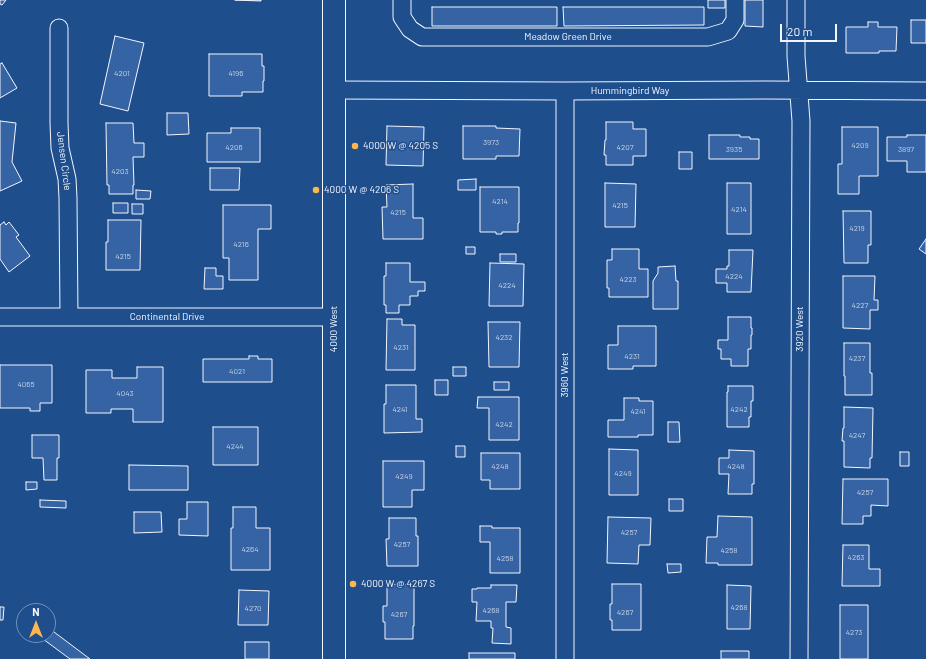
<!DOCTYPE html>
<html>
<head>
<meta charset="utf-8">
<style>
	body { margin:0 }
	#map { position:relative; width:926px; height:659px; overflow:hidden; background:#1f4e8c; font-family:Barlow,sans-serif }
	canvas { display:block }
	.north { position:absolute; left:16px; top:603px; width:40px; height:40px; box-sizing:border-box; background:#1f4e8c; border:1px solid #7391ba; border-radius:50%; rotate:0deg; font-size:11px; font-weight:700; line-height:16px; text-align:center; color:#f2f6ff }
	.north::after { content:''; display:block; margin:auto; width:14px; height:18px; background:#ffb74d; clip-path:polygon(50% 0,100% 100%,50% 72%,0 100%) }
	.scale { position:absolute; left:780px; top:24px; width:57px; height:18px; box-sizing:border-box; border:2px solid #f2f6ff; border-top:0; padding-left:5px; font-size:12px; line-height:14px; white-space:nowrap; color:#f2f6ff; -webkit-text-stroke:3px #1f4e8c; paint-order:stroke }
</style>
</head>
<body>
<div id="map">
<canvas width="926" height="659"></canvas>
<div class="north">N</div>
<div class="scale">20 m</div>
</div>
<script>
const context = document.querySelector('canvas').getContext('2d');
context.lineJoin = 'round';
function paint(path, color) {
  context.fillStyle = color;
  context.fill(path, 'evenodd');
}
function toPath(rows) {
  const path = new Path2D();
  for (const r of rows) {
    path.moveTo(r[0], r[1]);
    for (let i = 2; i < r.length; i += 2) path.lineTo(r[i], r[i + 1]);
  }
  return path;
}
function trace(path, color, width, dash) {
  context.strokeStyle = color;
  context.lineWidth = width;
  context.lineCap = dash ? 'butt' : 'round';
  context.setLineDash(dash || []);
  context.stroke(path);
}
function drawText(font, color, halo, rows, align = 'center') {
  context.font = font + ' Barlow,sans-serif';
  context.lineWidth = 3;
  context.setLineDash([]);
  context.textBaseline = 'middle';
  context.strokeStyle = halo;
  context.fillStyle = color;
  for (const [text, x, y, turn = 0] of rows) {
    context.save();
    context.translate(x, y);
    context.rotate((+turn || 0) * Math.PI / 180);
    context.textAlign = isNaN(turn) ? turn : align;
    if (halo) context.strokeText(text, 0, 0);
    context.fillText(text, 0, 0);
    context.restore();
  }
}
const building = toPath([
	[0,0,6,0,2,5,0,4,0,0],
	[235,0,261,0,261,1,235,0],
	[708,0,725,0,725,8,708,8,708,0],
	[745,0,763,0,763,27,745,26,745,0],
	[432,7,557,7,557,26,432,26,432,7],
	[563,7,704,7,704,25,564,26,563,7],
	[911,20,926,20,926,43,911,43,911,20],
	[868,22,878,22,878,27,897,27,896,51,879,51,879,53,846,53,846,27,868,27,868,22],
	[115,36,144,43,128,111,100,104,115,36],
	[209,54,262,54,262,66,264,66,264,81,263,81,263,92,242,92,242,96,209,96,209,54],
	[2,63,17,88,0,98,0,64,2,63],
	[167,113,188,113,189,134,167,135,167,113],
	[0,121,16,123,12,162,22,181,0,191,0,121],
	[606,122,633,122,633,129,646,129,646,156,633,156,633,165,606,165,606,155,604,155,605,140,606,140,606,122],
	[106,123,133,123,134,143,144,143,144,157,133,157,134,185,133,185,133,194,109,194,109,185,107,185,106,123],
	[387,126,424,127,423,166,386,165,387,126],
	[463,126,496,126,496,128,520,129,519,156,496,156,496,159,463,159,463,126],
	[842,127,878,127,878,176,859,176,859,194,838,194,838,164,842,164,842,127],
	[231,128,260,128,260,162,207,162,207,133,231,133,231,128],
	[709,135,740,135,740,137,750,137,750,139,759,139,759,159,709,159,709,135],
	[907,135,926,135,926,172,907,172,907,161,887,161,887,137,907,137,907,135],
	[679,152,692,152,692,169,679,169,679,152],
	[210,168,240,168,239,190,210,190,210,168],
	[476,179,476,190,458,190,458,180,476,179],
	[605,183,636,184,635,227,605,227,605,183],
	[727,183,751,183,751,234,727,234,727,183],
	[413,184,413,218,423,218,423,239,383,239,382,207,387,207,386,185,413,184],
	[480,187,519,187,519,223,518,223,518,232,502,232,502,234,496,234,496,232,480,232,480,187],
	[136,190,151,191,150,199,136,199,136,190],
	[113,203,128,203,128,213,113,213,113,203],
	[132,204,143,204,143,214,132,214,132,204],
	[223,205,271,205,271,229,258,229,258,280,229,280,229,258,223,258,223,205],
	[843,211,871,211,871,245,868,245,868,263,844,263,843,211],
	[108,220,141,220,140,270,106,270,106,242,108,242,108,220],
	[4,222,6,225,9,222,19,235,16,237,30,256,9,272,0,259,0,225,4,222],
	[926,239,926,254,919,249,926,239],
	[466,247,475,247,475,254,466,254,466,247],
	[612,249,639,249,639,269,648,269,648,297,609,297,609,288,607,288,607,260,612,260,612,249],
	[729,250,753,250,751,292,727,292,727,283,716,283,716,269,727,269,727,266,729,266,729,250],
	[500,254,516,254,516,262,500,262,500,254],
	[386,263,410,263,410,282,425,282,425,291,418,291,418,296,410,296,410,305,399,305,399,313,386,313,386,305,384,305,384,276,386,276,386,263],
	[490,263,524,264,523,306,489,306,490,263],
	[675,266,676,281,678,281,678,309,653,309,653,281,658,273,658,267,675,266],
	[205,268,216,268,216,276,223,276,223,289,204,289,205,268],
	[843,276,875,276,874,300,878,300,878,310,870,310,870,329,843,328,843,276],
	[728,317,751,317,751,328,752,328,752,335,751,335,751,349,748,349,748,366,731,366,731,359,721,359,721,349,718,349,718,340,728,340,728,317],
	[387,319,402,319,402,325,415,325,415,370,386,370,387,319],
	[488,322,520,322,519,367,489,367,488,322],
	[618,326,656,326,656,366,633,366,633,369,608,369,608,345,618,345,618,326],
	[844,343,870,343,870,373,872,373,872,395,845,395,845,376,844,376,844,343],
	[249,356,258,356,258,359,272,359,272,382,203,382,203,359,249,359,249,356],
	[0,365,52,365,52,403,40,403,40,411,30,411,30,408,0,408,0,365],
	[137,367,163,367,163,422,133,422,133,409,111,409,111,413,86,413,86,370,112,370,112,378,137,378,137,367],
	[453,367,466,367,466,376,453,376,453,367],
	[435,380,448,380,448,395,435,395,435,380],
	[494,382,509,382,509,390,494,390,494,382],
	[386,385,416,385,416,419,422,419,422,432,384,433,384,404,386,404,386,385],
	[728,386,753,386,753,401,751,401,751,417,749,417,749,427,727,427,727,392,728,392,728,386],
	[478,397,519,397,519,440,489,440,489,408,477,408,478,397],
	[624,398,639,398,639,401,653,401,653,435,638,435,638,437,608,437,608,420,624,420,624,398],
	[844,407,873,408,872,458,870,458,870,468,844,467,844,441,842,441,843,428,844,428,844,407],
	[668,422,679,422,680,442,668,442,668,422],
	[213,427,258,427,258,465,213,465,213,427],
	[32,435,59,435,59,458,57,458,57,480,44,480,43,458,32,458,32,435],
	[456,446,465,446,465,457,456,457,456,446],
	[609,449,638,450,638,495,609,495,609,449],
	[729,450,754,451,754,484,752,484,752,494,728,494,729,474,719,474,719,458,729,458,729,450],
	[900,452,909,452,909,466,900,466,900,452],
	[481,453,520,453,520,489,490,489,490,480,481,480,481,453],
	[383,461,424,461,424,490,412,490,412,507,383,507,383,461],
	[129,465,188,466,188,490,129,490,129,465],
	[843,479,888,479,888,506,871,505,871,516,863,516,863,524,842,524,843,479],
	[26,482,37,482,37,489,26,490,26,482],
	[669,499,683,499,683,511,669,511,669,499],
	[40,500,66,501,66,508,40,507,40,500],
	[187,502,208,502,208,536,179,535,179,519,187,519,187,502],
	[233,507,256,507,256,528,270,528,270,570,231,570,231,528,233,528,233,507],
	[134,512,161,512,162,532,134,533,134,512],
	[718,516,752,517,752,565,718,565,718,563,706,563,707,537,717,537,718,516],
	[608,517,651,518,650,545,639,545,638,564,607,563,608,517],
	[389,518,416,518,416,536,418,536,418,566,387,566,386,539,389,539,389,518],
	[480,526,492,526,492,528,520,528,520,573,490,573,490,542,480,542,480,526],
	[843,545,869,545,869,569,880,569,880,586,842,586,843,545],
	[667,564,681,564,681,572,668,573,667,564],
	[387,584,414,585,414,626,413,626,413,639,385,639,385,622,383,622,383,606,387,606,387,584],
	[612,584,641,584,641,630,612,630,612,620,610,620,610,604,612,604,612,584],
	[491,585,517,585,516,602,506,602,506,627,511,628,511,644,492,643,493,628,491,628,491,621,476,621,477,602,472,602,472,589,477,589,477,588,491,588,491,585],
	[727,585,751,586,750,629,727,629,727,585],
	[239,590,269,591,268,625,238,625,239,590],
	[840,605,868,605,868,659,840,659,840,605],
	[0,607,4,607,3,620,0,620,0,607],
	[50,629,90,659,70,659,43,639,46,635,48,635,48,632,50,629],
	[245,642,269,642,269,659,245,659,245,642],
	[721,651,749,651,749,659,721,659,721,651],
	[469,653,515,653,515,659,469,659,469,653]
]);
paint(building, '#3563a3');
trace(building, '#f2f6ff', 1);
const street = toPath([
	[402,0,402,17,410,29,422,37,708,37,728,31,735,20,735,0],
	[796,0,796,56,801,121,799,659],
	[59,28,59,123,60,148,67,179,68,198,69,317],
	[335,90,565,91,766,90,926,91],
	[565,91,565,659],
	[0,317,334,317]
]);
const secondary = toPath([
	[334,659,334,0]
]);
trace(street, '#f2f6ff', 19);
trace(secondary, '#f2f6ff', 24);
trace(street, '#1f4e8c', 17);
trace(secondary, '#1f4e8c', 22);
for (const [x, y, r, color] of [
	[355,146,4,"#ffb74d"],
	[316,190,4,"#ffb74d"],
	[353,584,4,"#ffb74d"]
]) {
  const dot = new Path2D();
  dot.arc(x, y, r, 0, 2 * Math.PI);
  context.fillStyle = color;
  context.fill(dot);
  trace(dot, '#1f4e8c', 1.5);
}
drawText('8px', '#c3d1e8', null, [
	["4201",122,73],
	["4196",236,73],
	["3973",491,142],
	["4209",860,145],
	["4206",234,147],
	["4207",625,147],
	["3935",734,149],
	["3897",906,149],
	["4203",120,171],
	["4214",500,201],
	["4215",620,205],
	["4214",739,209],
	["4215",398,212],
	["4219",857,228],
	["4216",241,244],
	["4215",123,256],
	["4224",734,276],
	["4223",628,279],
	["4224",507,285],
	["4227",860,305],
	["4232",504,337],
	["4231",401,347],
	["4231",632,356],
	["4237",857,358],
	["4021",237,371],
	["4065",26,384],
	["4043",125,393],
	["4241",400,409],
	["4242",739,409],
	["4241",638,411],
	["4242",504,424],
	["4247",857,435],
	["4244",235,446],
	["4248",500,466],
	["4248",736,466],
	["4249",623,473],
	["4249",404,476],
	["4257",865,492],
	["4257",629,532],
	["4257",402,544],
	["4264",250,549],
	["4258",729,550],
	["4263",856,557],
	["4258",505,558],
	["4268",739,607],
	["4270",253,608],
	["4268",491,610],
	["4267",625,612],
	["4267",399,614],
	["4273",854,632]
]);
drawText('10px', '#f2f6ff', '#1f4e8c', [
	["Meadow Green Drive",568,37],
	["Hummingbird Way",630,91],
	["Jensen Circle",64,161,83],
	["Continental Drive",167,317],
	["4000 West",334,329,-90],
	["3920 West",800,329,-90],
	["3960 West",565,375,-90]
]);
drawText('10px', '#f2f6ff', '#1f4e8c', [
	["4000 W @ 4205 S",363,146],
	["4000 W @ 4206 S",324,190],
	["4000 W @ 4267 S",361,584]
], 'left');
</script>
</body>
</html>
